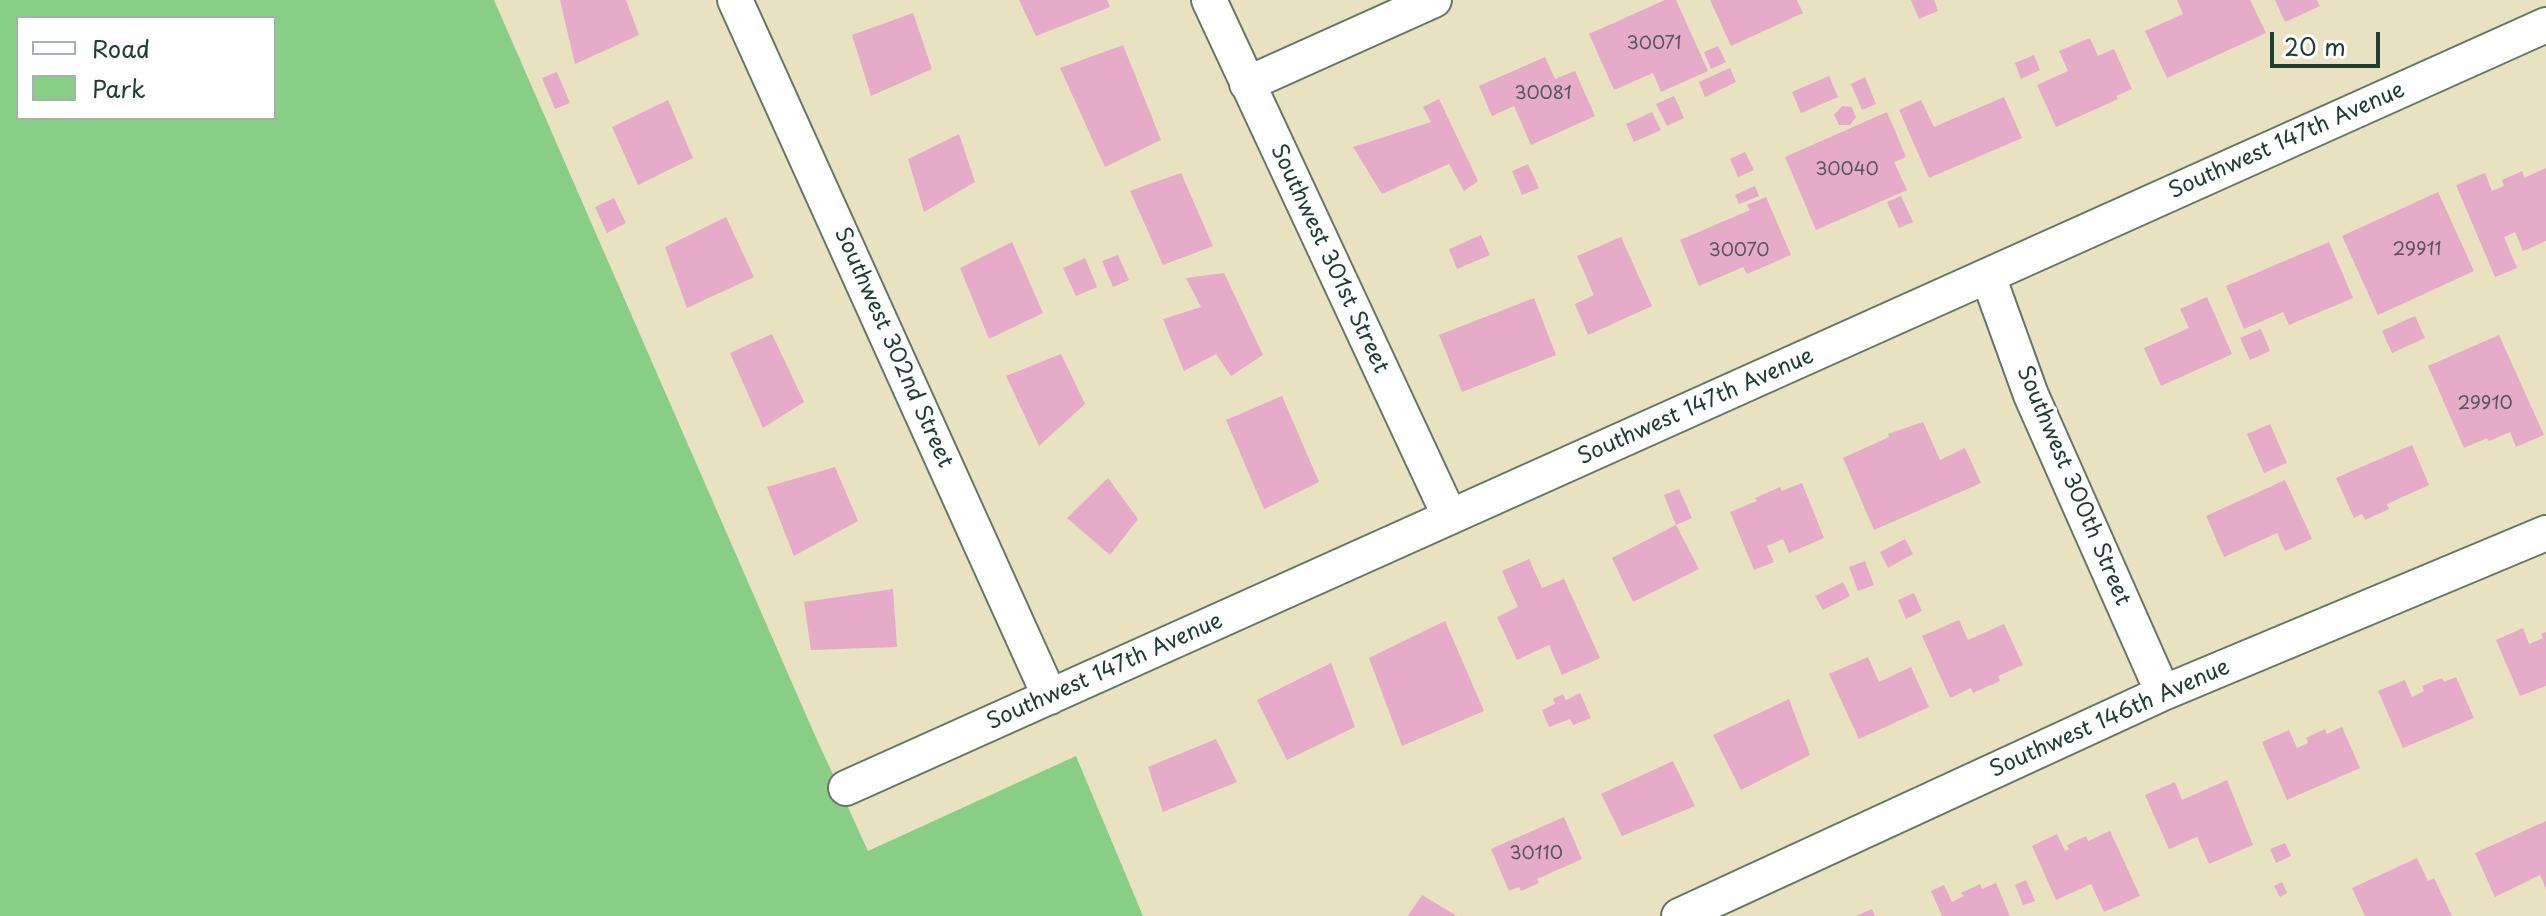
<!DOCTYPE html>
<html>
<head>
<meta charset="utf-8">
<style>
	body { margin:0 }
	#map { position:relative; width:2546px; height:916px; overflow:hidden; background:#e8e2c1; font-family:"Playpen Sans",sans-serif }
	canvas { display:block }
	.legend { position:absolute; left:16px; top:16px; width:260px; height:104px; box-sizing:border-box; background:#fff; border:2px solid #a5b1ae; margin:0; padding:10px 14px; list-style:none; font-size:24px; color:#1f3d34 }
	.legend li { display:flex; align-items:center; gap:16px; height:40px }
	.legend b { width:40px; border:2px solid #a5b1ae }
	.scale { position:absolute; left:2270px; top:32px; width:110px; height:36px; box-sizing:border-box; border:4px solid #1f3d34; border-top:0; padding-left:10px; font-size:24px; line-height:28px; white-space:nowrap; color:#1f3d34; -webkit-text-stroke:6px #fff; paint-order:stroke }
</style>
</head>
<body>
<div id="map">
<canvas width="2546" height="916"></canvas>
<ul class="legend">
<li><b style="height:10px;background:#fff"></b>Road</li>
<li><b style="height:22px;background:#89ce87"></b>Park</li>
</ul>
<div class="scale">20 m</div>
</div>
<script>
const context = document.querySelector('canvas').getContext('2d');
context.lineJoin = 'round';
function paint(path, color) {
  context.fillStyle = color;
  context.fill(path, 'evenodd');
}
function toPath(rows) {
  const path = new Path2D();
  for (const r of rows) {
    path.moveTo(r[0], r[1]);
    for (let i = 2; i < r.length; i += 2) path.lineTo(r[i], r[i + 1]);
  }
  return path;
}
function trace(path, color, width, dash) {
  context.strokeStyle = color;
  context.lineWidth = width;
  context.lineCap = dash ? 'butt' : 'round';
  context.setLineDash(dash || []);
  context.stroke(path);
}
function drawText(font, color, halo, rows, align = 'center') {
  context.font = font + ' "Playpen Sans",sans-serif';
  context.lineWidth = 7;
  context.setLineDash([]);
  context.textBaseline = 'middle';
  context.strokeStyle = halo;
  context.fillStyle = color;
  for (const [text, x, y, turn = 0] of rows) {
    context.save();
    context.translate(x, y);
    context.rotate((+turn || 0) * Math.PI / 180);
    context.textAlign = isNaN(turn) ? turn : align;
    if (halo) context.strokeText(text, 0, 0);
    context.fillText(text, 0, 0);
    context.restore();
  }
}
paint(toPath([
	[0,0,494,0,813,731,868,851,1076,756,1143,916,0,916],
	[18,18,274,18,274,118,18,118]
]), '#89ce87');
paint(toPath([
	[560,0,626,0,639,35,575,64],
	[1019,0,1107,0,1110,7,1036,36],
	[1665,0,1676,0,1708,71,1661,92,1653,73,1614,90,1589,34],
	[1710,0,1797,0,1803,13,1731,46],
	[1911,0,1934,0,1938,11,1919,19],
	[2177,0,2250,0,2266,33,2167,78,2145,31,2183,14],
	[2275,0,2317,0,2320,6,2285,22],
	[913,13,932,69,871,96,852,35],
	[2090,38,2098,56,2114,49,2132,89,2116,96,2118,99,2056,127,2037,85,2068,71,2059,51],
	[1123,45,1161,140,1105,167,1060,68],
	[1718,46,1726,62,1711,69,1704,52],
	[2034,55,2040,70,2021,79,2015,63],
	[1545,57,1555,79,1575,71,1595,116,1531,145,1514,106,1492,116,1479,86],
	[1730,68,1736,82,1705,97,1699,82],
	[557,72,570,103,555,109,542,78],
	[1829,76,1838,97,1801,113,1792,92],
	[1865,77,1876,104,1862,110,1851,84],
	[1674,96,1684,118,1667,126,1656,104],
	[2004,97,2022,138,1929,178,1899,110,1921,100,1934,127],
	[1439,99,1478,181,1464,191,1449,164,1382,194,1353,147,1431,122,1423,107],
	[668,100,693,158,638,185,612,127],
	[1842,106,1852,107,1856,117,1850,125,1839,125,1834,115],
	[1652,112,1661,130,1634,142,1626,124],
	[1887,112,1906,157,1894,162,1907,190,1816,230,1785,157],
	[959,134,975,182,924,212,908,159],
	[1745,152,1754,170,1738,177,1730,159],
	[1528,164,1539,188,1522,195,1512,171],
	[2546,168,2546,241,2523,251,2515,232,2504,237,2517,268,2495,277,2456,185,2485,173,2492,191,2504,186,2502,180,2522,171,2524,178],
	[1181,173,1213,246,1163,265,1130,191],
	[1755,186,1759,196,1739,204,1735,195],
	[2438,192,2474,271,2378,315,2342,236],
	[1901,196,1913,222,1899,228,1887,202],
	[1766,197,1791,255,1747,274,1743,267,1699,286,1680,240,1750,210,1747,205],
	[614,198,626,223,607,233,595,207],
	[726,217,754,277,687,308,665,247],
	[1481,235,1490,255,1457,269,1449,249],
	[1621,237,1652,306,1588,335,1575,304,1594,295,1577,256],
	[1012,242,1043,313,989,339,960,268],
	[2329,242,2353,298,2289,325,2283,312,2244,329,2226,286],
	[1118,255,1129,280,1113,287,1102,261],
	[1085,258,1097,287,1076,296,1063,268],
	[1224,273,1263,355,1231,376,1216,354,1184,371,1163,319,1201,307,1186,278],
	[2207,297,2232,354,2161,386,2144,348,2189,328,2180,309],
	[1534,298,1556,355,1462,392,1439,335],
	[2415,316,2425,338,2392,353,2382,331],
	[2261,329,2270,351,2250,360,2240,338],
	[772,334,804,402,763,428,730,353],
	[2499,335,2544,435,2516,447,2510,432,2489,441,2487,438,2464,448,2428,366],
	[1061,354,1085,404,1039,446,1006,376],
	[1282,396,1319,482,1264,509,1226,420],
	[1923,422,1940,460,1965,448,1981,483,1874,530,1843,458,1889,437,1888,434],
	[2270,424,2287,463,2264,473,2247,434],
	[2412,445,2429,485,2387,504,2389,509,2365,520,2362,514,2354,518,2336,478],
	[835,467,858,521,794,556,767,487],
	[1108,478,1138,519,1110,555,1067,518],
	[2285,480,2312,539,2285,551,2277,533,2224,557,2206,516],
	[1802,483,1824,538,1789,553,1783,539,1767,546,1774,562,1754,570,1730,512,1757,501,1755,498,1780,487,1782,491],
	[1679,489,1692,518,1676,525,1699,569,1633,602,1612,558,1676,525,1664,495],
	[1905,539,1913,554,1888,568,1880,552],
	[1529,559,1542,588,1564,579,1600,658,1562,675,1549,645,1517,660,1497,617,1518,607,1502,571],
	[1865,561,1874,585,1858,591,1849,567],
	[1843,582,1850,596,1823,610,1815,596],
	[893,589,897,647,811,650,804,602],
	[1914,593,1922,611,1906,619,1898,600],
	[1959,620,1968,640,2004,624,2023,665,1998,676,2000,681,1973,693,1971,688,1950,698,1922,636],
	[1445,621,1484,711,1402,746,1369,658],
	[2523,628,2529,644,2543,638,2541,634,2546,632,2546,686,2520,696,2496,640],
	[1868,657,1879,682,1911,667,1929,707,1859,739,1829,674],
	[1331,663,1355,727,1287,760,1257,700],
	[2456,677,2474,718,2403,748,2378,691,2405,680,2412,697,2424,691,2422,686,2442,678,2444,682],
	[1580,693,1591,718,1573,725,1570,719,1549,727,1542,710,1555,704,1553,699,1563,694,1566,700],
	[1789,699,1810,755,1741,790,1713,735],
	[2342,727,2360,768,2287,800,2262,742,2289,730,2297,748,2308,743,2306,738,2325,729,2327,734],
	[1216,739,1237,782,1163,812,1148,767],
	[1673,761,1695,806,1622,836,1601,794],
	[2227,780,2253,845,2209,864,2197,837,2169,849,2145,795,2175,782,2182,800],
	[1564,817,1582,859,1537,879,1539,883,1521,891,1519,887,1509,891,1491,849],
	[2546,821,2546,889,2540,875,2495,897,2475,853],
	[2110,831,2140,896,2104,912,2091,884,2056,900,2032,846,2057,834,2065,851,2069,849,2067,845,2086,836,2088,841],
	[2285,843,2291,856,2276,863,2270,849],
	[2417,858,2428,881,2434,878,2452,916,2365,916,2352,888],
	[2026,880,2035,901,2023,905,2015,885],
	[2282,882,2287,893,2280,897,2274,886],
	[1996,883,2010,916,1942,916,1931,891,1944,885,1952,902,1964,896,1961,893,1980,884,1982,889],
	[1422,895,1457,916,1408,916],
	[1872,909,1875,916,1856,916]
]), '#e5abc9');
const street = toPath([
	[735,0,1050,697],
	[1209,0,1450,517],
	[1247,84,1434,0],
	[1988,276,2031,395,2163,693],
	[846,788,2546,25],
	[1679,916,2163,693,2546,533]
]);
trace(street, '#657765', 38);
trace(street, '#fff', 34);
drawText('18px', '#505859', null, [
	["30071",1654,44],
	["30081",1543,94],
	["30040",1847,170],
	["29911",2417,250],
	["30070",1739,251],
	["29910",2485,404],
	["30110",1536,854]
]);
drawText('22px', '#1f3d34', '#fff', [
	["Southwest 147th Avenue",2287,141,-24],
	["Southwest 301st Street",1329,259,65],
	["Southwest 302nd Street",893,348,66],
	["Southwest 147th Avenue",1696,407,-24],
	["Southwest 300th Street",2073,486,67],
	["Southwest 147th Avenue",1105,672,-24],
	["Southwest 146th Avenue",2110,719,-24]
]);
</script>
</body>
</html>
